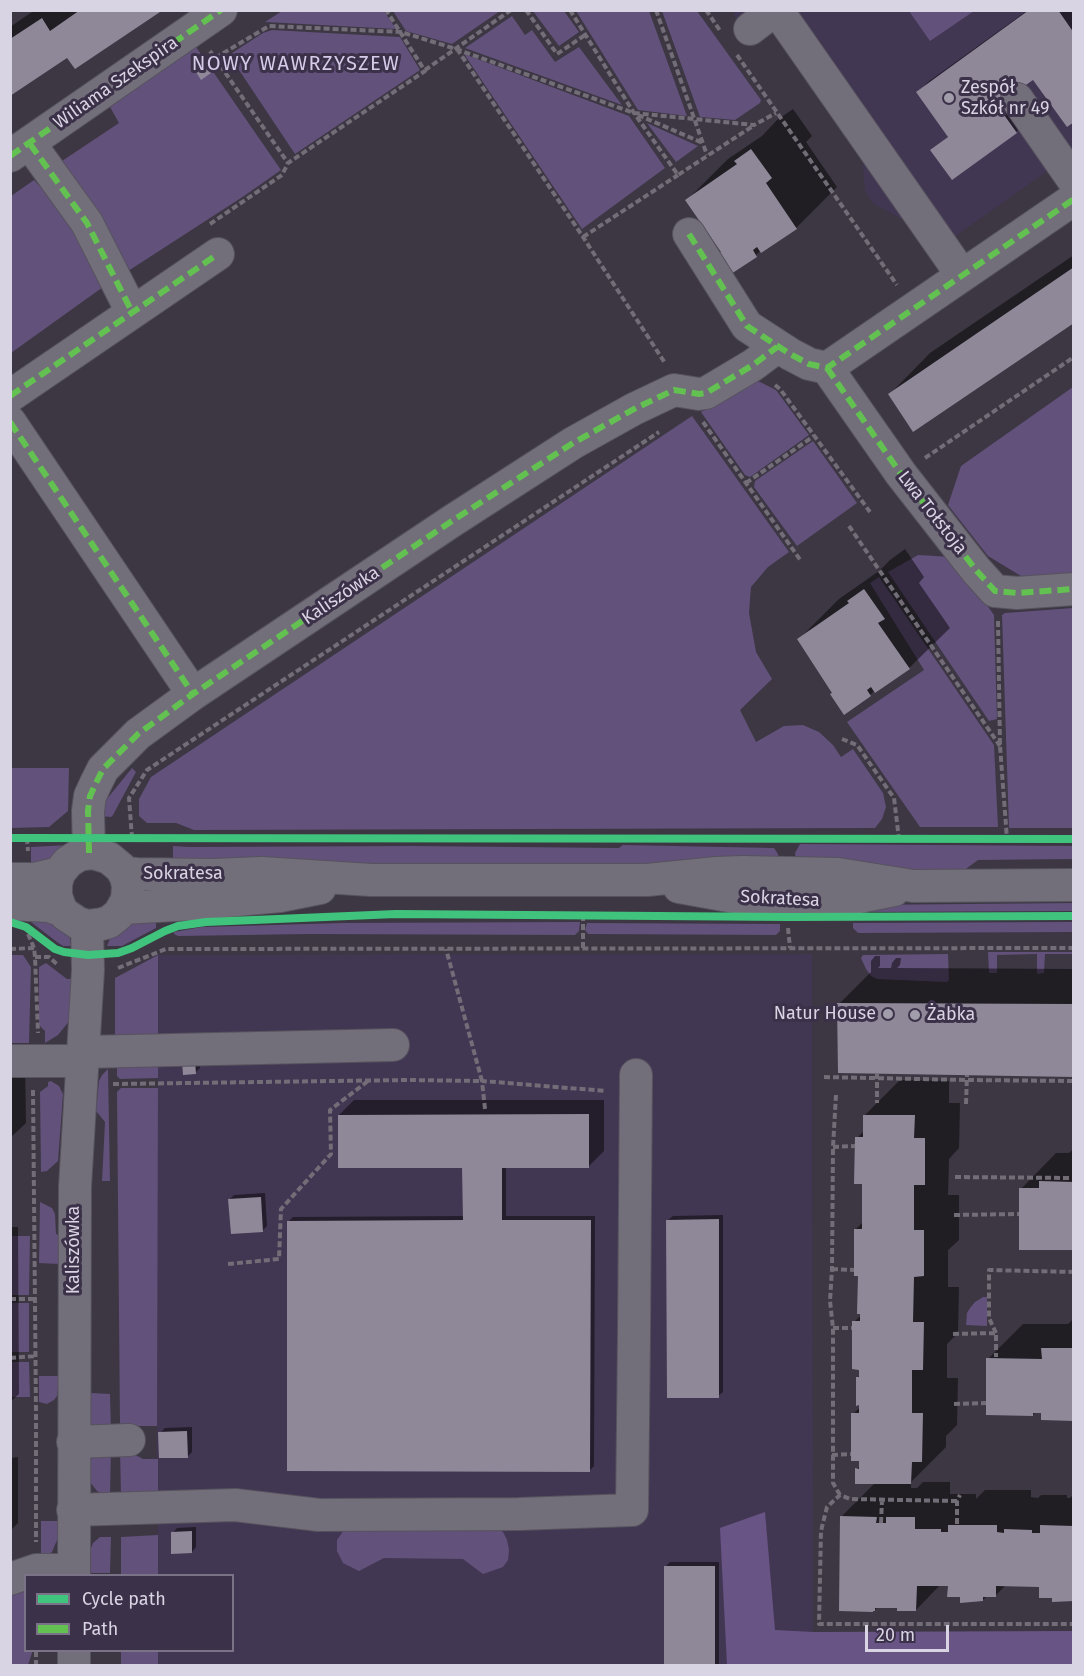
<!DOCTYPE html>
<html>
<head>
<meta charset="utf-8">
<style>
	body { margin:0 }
	#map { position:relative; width:1084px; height:1676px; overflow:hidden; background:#3c3743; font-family:"Fira Sans",sans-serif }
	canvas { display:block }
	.frame { position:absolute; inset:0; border:12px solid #d9d4e3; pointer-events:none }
	.legend { position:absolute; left:24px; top:1574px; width:210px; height:78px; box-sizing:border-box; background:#3b3149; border:2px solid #7a7287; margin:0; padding:8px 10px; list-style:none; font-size:18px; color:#d9d4e3 }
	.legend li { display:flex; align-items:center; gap:12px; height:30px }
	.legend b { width:30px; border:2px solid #7a7287 }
	.scale { position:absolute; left:865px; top:1625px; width:84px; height:27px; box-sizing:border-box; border:3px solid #d9d4e3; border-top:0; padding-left:8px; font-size:18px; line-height:21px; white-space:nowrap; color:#d9d4e3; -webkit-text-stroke:4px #3b3149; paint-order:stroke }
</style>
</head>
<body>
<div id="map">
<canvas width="1084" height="1676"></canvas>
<div class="frame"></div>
<ul class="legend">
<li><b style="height:8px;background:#40c37c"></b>Cycle path</li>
<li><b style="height:8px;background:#63c152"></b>Path</li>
</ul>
<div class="scale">20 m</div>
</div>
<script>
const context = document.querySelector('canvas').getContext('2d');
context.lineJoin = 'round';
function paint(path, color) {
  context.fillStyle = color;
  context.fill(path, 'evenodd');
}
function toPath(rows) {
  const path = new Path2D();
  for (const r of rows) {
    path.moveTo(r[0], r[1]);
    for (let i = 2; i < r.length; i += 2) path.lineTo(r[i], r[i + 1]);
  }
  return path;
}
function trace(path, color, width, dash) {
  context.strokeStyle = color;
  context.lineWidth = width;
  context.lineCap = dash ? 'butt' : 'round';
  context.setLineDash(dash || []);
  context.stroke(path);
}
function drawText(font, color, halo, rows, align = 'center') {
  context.font = font + ' "Fira Sans",sans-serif';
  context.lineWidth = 6;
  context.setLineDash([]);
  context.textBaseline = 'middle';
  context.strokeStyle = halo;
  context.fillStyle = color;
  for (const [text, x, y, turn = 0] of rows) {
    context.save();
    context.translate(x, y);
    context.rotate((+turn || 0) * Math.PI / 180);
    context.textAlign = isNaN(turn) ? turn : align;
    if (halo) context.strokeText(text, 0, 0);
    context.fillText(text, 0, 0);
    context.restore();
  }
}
paint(toPath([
	[738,10,1073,11,1073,153,933,252,913,225,874,204,865,191,862,151,775,30,754,45,733,14],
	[812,954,813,1665,158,1665,158,1651,232,1650,232,1576,158,1576,157,1426,158,955]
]), '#423753');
paint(toPath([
	[282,11,384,11,396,29,265,22],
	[393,11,500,11,452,44,406,31],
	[533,11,564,11,579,32,559,46],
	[576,11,649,11,687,116,638,110],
	[662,11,697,11,761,100,760,103,735,120,700,117],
	[909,11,974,11,930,41],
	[512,16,525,35,532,30,555,62,579,47,622,105,465,48],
	[272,30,400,37,420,70,295,154,229,55,263,33],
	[196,47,281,170,244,196,122,275,59,163,119,123,110,107],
	[464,54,629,116,665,168,582,229],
	[647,123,698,146,676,162],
	[34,180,71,220,103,287,11,353,11,196],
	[754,379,776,390,809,435,750,477,745,475,701,412],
	[1073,387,1073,573,1041,577,1021,576,988,556,948,505,961,466],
	[692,416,789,552,768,567,751,587,749,613,756,652,772,679,740,710,756,742,784,726,803,725,819,732,833,745,841,757,853,749,883,793,886,807,882,819,875,828,194,830,176,823,147,823,139,816,139,799,151,777],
	[813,441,857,503,797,546,754,487,755,481],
	[918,555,953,557,994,615,997,719,989,721,888,572],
	[879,577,994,745,998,827,920,827,847,722,924,670,870,583],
	[1073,608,1073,828,1009,828,1002,615,1005,613],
	[11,768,69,768,68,811,49,827,11,828],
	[132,768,136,772,113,815,111,817,100,816,106,800],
	[800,844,1074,846,1073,859,978,860,959,874,796,863,795,853],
	[69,845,65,851,44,862,31,862,31,847],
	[623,845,774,848,778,854,778,863,173,864,173,846,189,847,412,846,619,848],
	[1074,903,1073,911,861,912,861,905],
	[31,911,69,933,71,946,63,946,57,942,31,922],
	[156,916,156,928,122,946,107,946,111,936,121,923],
	[580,922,579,931,575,935,309,934,178,936,174,934,174,932,202,927,343,923],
	[1073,922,1073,932,858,933,853,928,853,923],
	[587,923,780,924,780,931,776,935,588,934,585,930],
	[988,952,1073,952,1074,954,1045,954,1044,973,1038,974,1037,973,1037,954,997,955,997,973,989,973],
	[948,954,949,980,947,982,877,979,871,976,866,969,861,958,863,955],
	[11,955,23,955,31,967,29,1043,11,1043],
	[158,955,158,1040,115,1040,115,978],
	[46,963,67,979,73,979,70,1020,58,1035,45,1043,45,1031,39,1025,39,967],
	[158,1063,158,1078,120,1079,117,1076,117,1066],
	[108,1069,110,1181,102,1181,105,1122,96,1111,99,1081,102,1075],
	[51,1081,59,1086,63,1094,58,1161,47,1171,41,1172,40,1092,48,1086,48,1082],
	[121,1088,158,1088,157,1426,120,1426,117,1092],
	[40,1202,52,1208,55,1214,56,1234,59,1235,59,1264,39,1263],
	[11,1236,30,1236,29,1295,11,1295],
	[983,1297,987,1297,987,1326,966,1325,967,1313,970,1308,975,1302],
	[11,1303,29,1303,29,1352,11,1352],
	[10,1362,29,1362,30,1397,11,1397],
	[39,1376,60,1376,57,1396,54,1400,47,1404,39,1402],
	[91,1393,110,1394,111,1431,92,1426,90,1423],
	[111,1449,110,1495,104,1495,97,1491,90,1482,91,1459,94,1455],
	[120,1449,125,1449,143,1459,158,1459,158,1495,121,1496],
	[41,1521,60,1521,60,1533,52,1552,41,1559],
	[493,1526,503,1532,507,1540,509,1550,508,1560,503,1567,483,1574,463,1559,384,1558,359,1571,343,1563,337,1551,337,1540,344,1530],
	[158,1535,158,1575,121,1575,121,1537],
	[100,1537,111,1537,110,1573,90,1573,91,1548,93,1543],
	[25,1584,26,1650,32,1651,32,1653,28,1665,11,1665,10,1589],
	[121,1651,158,1651,158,1665,121,1665]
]), '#62517b');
paint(toPath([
	[765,1512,775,1630,813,1632,1073,1631,1073,1665,727,1665,720,1528]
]), '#695486');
paint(toPath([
	[35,10,160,10,67,56,10,94,10,27],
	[1028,10,1074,10,1074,121,1033,78,1007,96,1026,122,1016,132,932,150,949,136,918,92,928,82],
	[208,59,215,67,210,72,200,65],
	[793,109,812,136,806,142,837,187,796,228,761,250,756,255,722,251,687,200,728,159,762,136,777,120],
	[1074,255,1074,321,890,394,930,353],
	[905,549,924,577,919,583,950,628,909,668,875,690,870,695,834,693,799,639,839,599,879,571,890,560],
	[875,956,880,956,880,966,878,968,891,968,892,963,896,958,901,958,900,965,897,968,1074,969,1074,1075,839,1004,871,972,871,961],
	[199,1056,200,1068,195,1073,184,1062],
	[10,1062,25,1062,26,1123,10,1138],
	[900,1080,949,1081,949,1103,960,1103,959,1148,949,1159,948,1195,959,1195,959,1240,948,1250,948,1287,959,1287,958,1333,947,1344,947,1378,958,1378,957,1425,946,1436,946,1447,911,1482,911,1488,917,1488,923,1482,950,1482,950,1494,976,1494,976,1499,985,1490,1031,1490,1031,1497,1038,1498,1041,1495,1067,1495,1067,1498,1070,1498,1074,1494,1074,1599,1053,1596,1041,1585,1006,1585,995,1596,987,1596,983,1600,961,1595,949,1585,941,1584,916,1610,898,1606,878,1606,875,1610,841,1517,876,1482,857,1469,860,1466,853,1414,863,1404,858,1377,861,1374,854,1322,863,1313,855,1230,863,1222,864,1183,857,1138,864,1131,864,1116],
	[354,1100,604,1100,604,1151,588,1167,506,1167,506,1216,595,1216,594,1466,590,1470,289,1221,293,1217,465,1216,464,1167,339,1115],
	[1074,1148,1074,1249,1021,1189,1056,1153,1069,1153],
	[265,1193,267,1226,262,1231,230,1199,234,1195],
	[723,1215,723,1392,718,1396,668,1220,673,1216],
	[10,1227,18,1227,19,1394,10,1402],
	[1074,1318,1074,1419,1042,1411,1036,1411,1033,1415,988,1359,1023,1324,1068,1324],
	[192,1427,192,1452,187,1457,160,1433,165,1428],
	[18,1457,18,1523,10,1531,10,1458],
	[196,1527,196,1547,192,1552,173,1533,177,1528],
	[670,1562,719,1562,719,1666,666,1666,665,1567]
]), '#0007');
paint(toPath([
	[80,10,163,10,75,69,67,58,10,96,10,39,42,18,50,31],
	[1029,10,1058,10,1074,33,1074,122,1067,127,1033,80,997,105,1017,133,952,180,930,150,948,137,916,92],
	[203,63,211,73,201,80,194,69],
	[751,149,772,178,766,183,797,229,761,253,757,247,753,250,757,257,731,274,717,254,721,252,685,200,737,164,734,161],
	[1074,267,1074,323,913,432,888,394],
	[864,589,885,619,878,623,910,669,875,693,871,687,867,690,871,696,844,715,830,694,832,693,797,639,849,603,847,601],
	[837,1003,1074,1004,1074,1077,838,1073],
	[195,1060,196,1074,183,1075,182,1061],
	[589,1114,589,1168,502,1168,502,1220,591,1220,590,1472,287,1471,287,1221,463,1220,462,1168,338,1168,338,1115],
	[863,1115,915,1115,914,1138,925,1138,925,1185,914,1185,914,1230,924,1230,924,1276,914,1277,913,1322,924,1322,923,1370,912,1370,912,1413,923,1413,922,1462,912,1462,911,1484,855,1484,855,1468,859,1469,859,1461,851,1461,851,1413,859,1413,859,1405,856,1406,856,1377,859,1377,859,1370,852,1369,852,1321,860,1321,860,1314,857,1314,858,1276,854,1276,854,1229,862,1229,862,1184,854,1184,855,1137,863,1137],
	[1039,1181,1074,1182,1074,1250,1019,1250,1019,1188,1039,1188],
	[261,1197,263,1232,231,1234,228,1199],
	[719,1219,719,1398,667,1398,666,1220],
	[1041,1348,1074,1348,1074,1421,1041,1420,1041,1413,1033,1413,1033,1416,986,1415,986,1358,1042,1359],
	[187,1431,188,1458,159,1458,158,1432],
	[840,1516,877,1517,876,1523,886,1523,886,1517,915,1517,915,1529,941,1529,941,1532,948,1532,948,1525,997,1525,997,1532,1004,1533,1004,1529,1032,1530,1032,1533,1040,1533,1040,1525,1074,1526,1074,1601,1052,1602,1052,1598,1039,1598,1039,1587,996,1586,996,1597,983,1597,983,1601,960,1603,960,1597,947,1597,948,1586,917,1586,916,1611,897,1611,897,1608,875,1608,875,1611,873,1611,873,1612,839,1611],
	[192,1531,192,1553,171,1554,171,1532],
	[664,1566,715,1566,715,1666,664,1666]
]), '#8f8899');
const minor = toPath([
	[777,10,962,275],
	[750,29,775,10],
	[1017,99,1074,181],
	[30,144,87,223,132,312],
	[10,156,221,10],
	[689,234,747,326,790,354,809,364,827,368,1074,199],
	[827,368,901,474,976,570,995,591,1017,593,1074,589],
	[10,396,218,254],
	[10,422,193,694],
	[89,853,88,811,90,796,96,783,103,769,138,734,193,694,452,521,573,443,634,409,674,390,699,394,706,393,753,365,777,347],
	[124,873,137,874,214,875,262,873,371,880,647,880,717,873,742,872,838,874,913,886,1074,885],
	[10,879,34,879,59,873],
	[679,887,740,898,839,901,894,890],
	[10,904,49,906,61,910,66,915,78,923,87,926,102,924,109,922,119,914,127,900,128,886,126,877,121,868,109,858,93,853,79,855,68,862,59,873,56,884,56,896,61,910],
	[123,908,193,904,280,896,320,888],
	[84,1052,393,1045],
	[10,1061,83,1061],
	[73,1442,129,1440],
	[73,1510,235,1505,319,1515,519,1514,632,1510,634,1335,636,1075],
	[74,1576,75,1187,88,970,87,926],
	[10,1579,36,1570,74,1570],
	[74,1650,74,1666]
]);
trace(minor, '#57535e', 34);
trace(toPath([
	[526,10,557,54,585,35],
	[570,10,634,113,678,175,753,126],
	[656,10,707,155],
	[706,10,721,32],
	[457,49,583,237,665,363],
	[210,51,215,58,269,26,401,32,456,49,634,113,754,125,776,113],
	[737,55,897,285],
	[215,58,288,163],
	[425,70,511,10],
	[638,115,703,143],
	[210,224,282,175,288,163,425,71,386,10],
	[583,237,678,175],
	[775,385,780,389,870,512],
	[703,422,801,561],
	[925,458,1074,357],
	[746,483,814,436],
	[849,526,1000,746],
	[998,621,1000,746,1007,839],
	[842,739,857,745,894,798,899,839],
	[27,838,28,851],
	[132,838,129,798,147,770,659,432],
	[583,915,583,949],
	[788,928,790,948],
	[28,934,34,948,35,957,38,1033],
	[10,949,34,948],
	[35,957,49,957,58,965],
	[118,968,166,949,1074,948],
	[877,1073,877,1103],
	[824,1077,967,1080,1074,1081],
	[113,1084,408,1080,482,1081,446,949],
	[33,1090,36,1413,36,1542],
	[836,1095,833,1147,832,1269,830,1301,833,1328,833,1483,840,1495],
	[966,1104,967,1075],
	[485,1109,482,1081,606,1091],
	[833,1147,855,1146],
	[955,1177,1074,1178],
	[954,1215,1019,1214],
	[228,1264,279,1259,281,1209,331,1154,330,1110,368,1081],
	[832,1269,854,1270],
	[10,1299,35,1299],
	[833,1328,852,1328],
	[996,1333,989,1318,989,1270,1074,1272],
	[953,1334,996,1333,996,1357],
	[10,1358,36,1356],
	[954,1404,986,1403],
	[832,1455,851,1454],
	[957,1501,850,1499,840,1495,827,1507,821,1531,819,1624,1074,1624],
	[881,1523,882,1500],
	[957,1524,957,1501,960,1495],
	[36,1666,36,1650]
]), '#726d77', 4, [6, 3]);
trace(minor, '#736f7a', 32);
trace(toPath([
	[30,144,87,223,132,312],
	[10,156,221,10],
	[689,234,747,326,790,354,809,364,827,368,1074,199],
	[827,368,901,474,976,570,995,591,1017,593,1074,589],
	[10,396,218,254],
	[10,422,193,694],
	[89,853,88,811,90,796,96,783,103,769,138,734,193,694,452,521,573,443,634,409,674,390,699,394,706,393,753,365,777,347]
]), '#63c152', 6, [12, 6]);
trace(toPath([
	[10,838,1074,839],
	[10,922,26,927,55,949,64,952,88,955,118,953,132,948,165,931,178,926,206,922,396,914,788,917,1074,916]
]), '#40c37c', 8);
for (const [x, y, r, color] of [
	[949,98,6,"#a29dab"],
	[888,1014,6,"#a29dab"],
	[915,1015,6,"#a29dab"]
]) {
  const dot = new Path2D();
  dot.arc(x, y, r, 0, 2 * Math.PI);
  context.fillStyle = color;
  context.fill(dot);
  trace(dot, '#3b3149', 2);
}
drawText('18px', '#d9d4e3', '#3b3149', [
	["Wiliama Szekspira",116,83,-35],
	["Lwa Tołstoja",932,513,52],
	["Kaliszówka",341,596,-34],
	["Sokratesa",183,874],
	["Sokratesa",780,899,3],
	["Kaliszówka",74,1250,-90]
]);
drawText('18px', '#d9d4e3', '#3b3149', [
	["Zespół",961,88],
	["Szkół nr 49",961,109],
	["Natur House",876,1014,"right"],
	["Żabka",927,1015]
], 'left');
context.letterSpacing = '1.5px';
drawText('20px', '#d6cbe9', '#3b3149', [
	["NOWY WAWRZYSZEW",296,64]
]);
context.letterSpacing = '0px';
</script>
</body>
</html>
